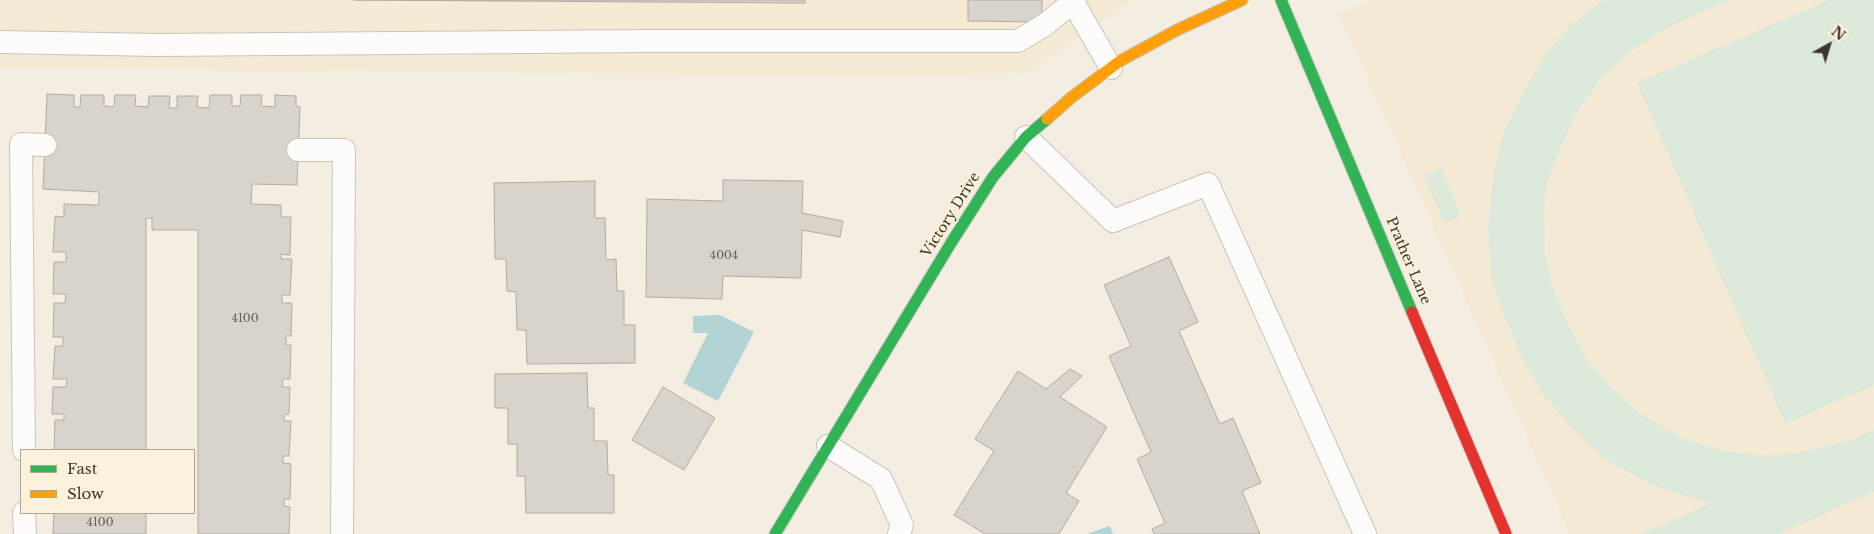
<!DOCTYPE html>
<html>
<head>
<meta charset="utf-8">
<style>
	body { margin:0 }
	#map { position:relative; width:1874px; height:534px; overflow:hidden; background:#f4eee2; font-family:"Libre Baskerville",serif }
	canvas { display:block }
	.legend { position:absolute; left:20px; top:449px; width:175px; height:65px; box-sizing:border-box; background:#fcf1da; border:1px solid #afa795; margin:0; padding:6px 9px; list-style:none; font-size:15px; color:#3b372e }
	.legend li { display:flex; align-items:center; gap:10px; height:25px }
	.legend b { width:25px; border:1px solid #afa795 }
	.north { position:absolute; left:1804px; top:20px; width:50px; height:50px; -webkit-text-stroke:4px #fcf1da; paint-order:stroke; rotate:39deg; font-size:14px; font-weight:700; line-height:20px; text-align:center; color:#3b372e }
	.north::after { content:''; display:block; margin:auto; width:18px; height:22px; background:#3b372e; clip-path:polygon(50% 0,100% 100%,50% 72%,0 100%) }
</style>
</head>
<body>
<div id="map">
<canvas width="1874" height="534"></canvas>
<ul class="legend">
<li><b style="height:6px;background:#30b455"></b>Fast</li>
<li><b style="height:6px;background:#ff9f0a"></b>Slow</li>
</ul>
<div class="north">N</div>
</div>
<script>
const context = document.querySelector('canvas').getContext('2d');
context.lineJoin = 'round';
function paint(path, color) {
  context.fillStyle = color;
  context.fill(path, 'evenodd');
}
function toPath(rows) {
  const path = new Path2D();
  for (const r of rows) {
    path.moveTo(r[0], r[1]);
    for (let i = 2; i < r.length; i += 2) path.lineTo(r[i], r[i + 1]);
  }
  return path;
}
function trace(path, color, width, dash) {
  context.strokeStyle = color;
  context.lineWidth = width;
  context.lineCap = dash ? 'butt' : 'round';
  context.setLineDash(dash || []);
  context.stroke(path);
}
function drawText(font, color, halo, rows, align = 'center') {
  context.font = font + ' "Libre Baskerville",serif';
  context.lineWidth = 4;
  context.setLineDash([]);
  context.textBaseline = 'middle';
  context.strokeStyle = halo;
  context.fillStyle = color;
  for (const [text, x, y, turn = 0] of rows) {
    context.save();
    context.translate(x, y);
    context.rotate((+turn || 0) * Math.PI / 180);
    context.textAlign = isNaN(turn) ? turn : align;
    if (halo) context.strokeText(text, 0, 0);
    context.fillText(text, 0, 0);
    context.restore();
  }
}
paint(toPath([
	[0,0,1133,0,1027,73,884,77,0,67],
	[1372,0,1874,0,1874,534,1570,534,1339,14]
]), '#f5ead4');
paint(toPath([
	[1603,0,1730,0,1676,23,1633,50,1602,77,1575,114,1547,181,1544,207,1545,254,1552,285,1566,320,1591,366,1615,392,1643,416,1687,440,1725,451,1769,456,1808,451,1854,439,1874,430,1874,492,1779,534,1641,534,1709,504,1647,483,1602,457,1571,428,1540,390,1522,358,1503,313,1491,277,1488,227,1493,175,1504,132,1522,94,1546,53,1568,28],
	[1829,0,1874,0,1874,385,1785,424,1637,83],
	[1441,168,1461,216,1444,223,1424,175]
]), '#ddeadb');
paint(toPath([
	[720,315,754,332,718,401,683,383,708,333,693,333,693,316],
	[1110,526,1113,534,1087,534]
]), '#b2d4d4');
const building = toPath([
	[354,0,805,0,805,3,354,0],
	[968,0,1042,0,1042,22,968,21,968,0],
	[47,94,74,95,74,107,80,107,81,95,104,95,104,106,114,107,115,95,136,95,135,106,148,107,149,96,170,96,169,108,177,108,177,96,198,96,197,107,209,108,210,95,232,95,232,106,240,106,241,95,262,95,261,106,275,107,275,95,296,96,296,106,300,107,297,185,252,184,251,204,281,205,281,217,291,217,290,255,281,254,281,259,292,259,290,295,282,295,282,303,292,303,291,336,286,336,286,345,291,345,290,379,283,379,282,387,290,387,289,414,284,415,284,421,291,421,289,456,283,456,283,463,291,464,290,499,284,499,284,506,290,507,289,534,198,534,198,230,152,230,152,218,146,218,146,450,54,450,55,420,64,420,64,414,52,414,53,387,66,387,67,379,53,379,55,346,63,346,63,337,53,337,54,303,65,303,66,294,53,294,54,262,66,262,66,252,53,252,55,216,64,217,64,204,99,205,99,192,43,189,47,94],
	[723,180,803,181,802,213,843,221,840,237,802,230,801,278,723,276,722,299,646,297,647,199,723,201,723,180],
	[595,181,595,218,605,218,606,260,616,259,617,291,624,291,624,325,635,325,635,363,527,364,526,330,517,330,516,292,507,291,506,259,495,259,494,183,595,181],
	[1169,257,1198,322,1179,331,1220,424,1233,418,1261,483,1242,491,1260,534,1154,534,1152,529,1165,523,1137,459,1151,452,1109,356,1131,346,1104,285,1169,257],
	[1070,369,1082,376,1060,397,1107,427,1066,493,1079,501,1059,534,985,534,954,515,994,451,975,439,1018,371,1046,389,1070,369],
	[587,373,588,408,594,408,594,441,607,441,608,475,614,475,614,513,526,513,525,476,517,476,517,444,508,444,508,408,495,408,495,374,587,373],
	[663,387,715,418,684,470,632,440,663,387],
	[54,513,146,513,146,534,53,534,54,513]
]);
paint(building, '#d9d4cb');
trace(building, '#b0aba2', 1);
const lane = toPath([
	[1075,0,1073,2,1111,68],
	[0,42,157,45,646,41,1018,41,1046,24,1073,2],
	[1026,137,1113,221,1208,184,1365,534],
	[298,150,344,150,342,534],
	[828,446,881,479,902,525,899,534],
	[24,450,21,144,45,145],
	[24,513,25,534]
]);
const fast = toPath([
	[1281,0,1412,312],
	[775,534,951,243,993,177,1026,137,1047,119]
]);
const slow = toPath([
	[1047,119,1072,97,1120,61,1177,30,1242,0]
]);
const jam = toPath([
	[1412,312,1506,534]
]);
trace(lane, '#c9c4ba', 24);
trace(fast, '#c9c4ba', 13);
trace(slow, '#c9c4ba', 13);
trace(jam, '#c9c4ba', 13);
trace(lane, '#fdfcfb', 22);
trace(fast, '#30b455', 11);
trace(slow, '#ff9f0a', 11);
trace(jam, '#e5322d', 11);
drawText('11px', '#625e55', null, [
	["4004",724,256],
	["4100",245,319],
	["4100",100,523]
]);
drawText('14px', '#3b372e', '#fcf1da', [
	["Victory Drive",951,215,-58],
	["Prather Lane",1408,261,67]
]);
</script>
</body>
</html>
